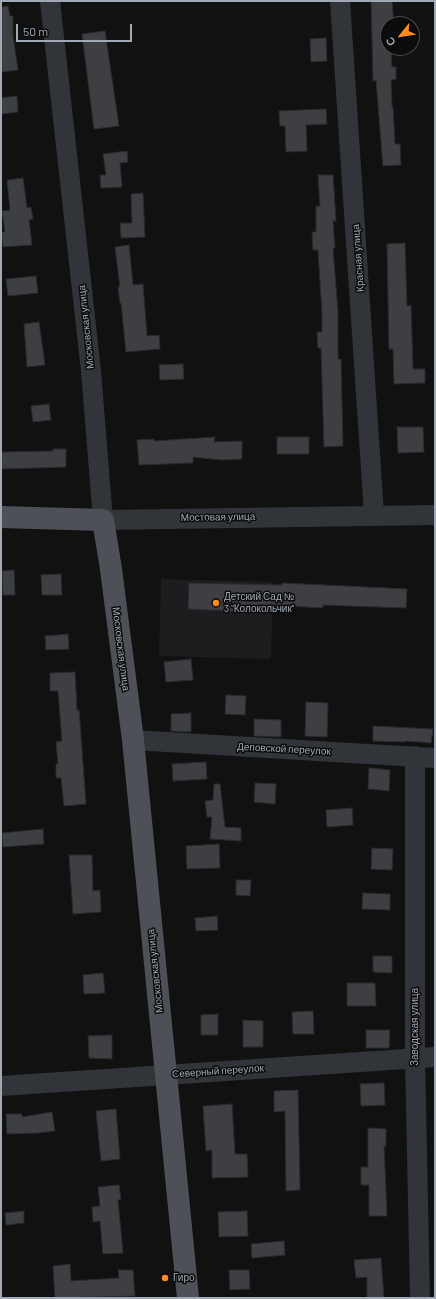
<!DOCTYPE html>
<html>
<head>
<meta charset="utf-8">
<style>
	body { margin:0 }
	#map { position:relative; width:436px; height:1299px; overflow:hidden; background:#111112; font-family:Barlow,sans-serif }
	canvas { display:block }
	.frame { position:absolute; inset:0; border:2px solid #a1aab4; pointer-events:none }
	.north { position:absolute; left:380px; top:16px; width:40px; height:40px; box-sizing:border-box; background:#0c0c0d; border:1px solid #484b50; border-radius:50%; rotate:240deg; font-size:11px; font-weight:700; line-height:16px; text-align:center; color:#a1aab4 }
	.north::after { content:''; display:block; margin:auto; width:14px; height:18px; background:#ff8d1d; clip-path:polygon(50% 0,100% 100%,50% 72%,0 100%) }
	.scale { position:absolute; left:16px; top:24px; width:116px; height:18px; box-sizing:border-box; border:2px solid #a1aab4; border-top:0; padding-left:5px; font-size:12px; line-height:14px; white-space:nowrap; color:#a1aab4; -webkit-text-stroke:3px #0c0c0d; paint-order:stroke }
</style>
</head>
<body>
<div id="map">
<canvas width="436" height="1299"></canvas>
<div class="frame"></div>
<div class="north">С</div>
<div class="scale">50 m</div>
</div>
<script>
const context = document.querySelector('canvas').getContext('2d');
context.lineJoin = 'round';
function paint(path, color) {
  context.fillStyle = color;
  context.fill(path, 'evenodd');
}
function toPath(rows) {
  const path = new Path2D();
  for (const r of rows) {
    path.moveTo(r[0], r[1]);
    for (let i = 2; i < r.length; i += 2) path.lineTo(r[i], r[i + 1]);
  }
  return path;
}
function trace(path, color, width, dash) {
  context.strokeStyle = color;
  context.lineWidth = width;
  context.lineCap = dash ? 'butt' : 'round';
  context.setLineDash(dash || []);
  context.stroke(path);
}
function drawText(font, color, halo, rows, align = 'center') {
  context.font = font + ' Barlow,sans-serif';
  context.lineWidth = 3;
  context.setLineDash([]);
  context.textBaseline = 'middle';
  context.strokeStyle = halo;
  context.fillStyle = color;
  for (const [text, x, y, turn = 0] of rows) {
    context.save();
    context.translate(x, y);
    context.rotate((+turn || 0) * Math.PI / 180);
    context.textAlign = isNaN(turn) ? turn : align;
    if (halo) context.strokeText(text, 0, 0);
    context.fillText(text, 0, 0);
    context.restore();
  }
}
paint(toPath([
	[161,579,273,582,271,659,159,656]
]), '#1d1d1f');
const building = toPath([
	[371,1,392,1,394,24,388,24,388,48,391,48,392,67,396,67,396,79,391,80,392,107,393,107,395,144,400,144,401,165,383,166,376,80,373,81,371,1],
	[8,6,10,16,13,16,13,36,18,70,1,72,1,7,8,6],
	[105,31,119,126,94,129,82,34,105,31],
	[326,38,327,61,311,62,310,39,326,38],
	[17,96,18,112,1,114,1,98,17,96],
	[326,109,327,124,306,125,307,151,286,152,285,126,280,126,279,111,326,109],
	[127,151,128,162,120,163,122,187,101,188,100,175,106,175,103,154,127,151],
	[318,175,333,175,336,221,333,221,335,248,333,248,338,313,338,359,341,359,343,446,324,447,321,348,318,348,317,332,322,332,322,313,318,250,313,250,312,232,316,232,316,206,320,206,318,175],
	[23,178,27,208,31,207,33,219,29,220,32,245,3,247,1,232,5,232,2,211,10,210,7,180,23,178],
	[143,193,145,237,121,238,120,223,132,223,131,194,143,193],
	[405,243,407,306,411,305,413,369,425,369,425,383,394,384,393,349,389,349,387,244,405,243],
	[129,245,133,285,143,284,147,336,159,335,160,349,126,352,121,303,120,303,118,287,120,287,115,247,129,245],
	[36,276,38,293,8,296,6,279,36,276],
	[39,322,45,365,27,367,24,324,39,322],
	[183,364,184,379,160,380,159,365,183,364],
	[49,404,51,420,33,422,31,406,49,404],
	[397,427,423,427,424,452,398,453,397,427],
	[215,437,214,442,242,441,242,459,221,460,193,457,193,463,139,465,137,440,154,439,154,441,215,437],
	[277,437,309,437,309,454,277,454,277,437],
	[53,449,66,449,66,467,1,469,1,452,53,451,53,449],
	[14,570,15,595,3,595,2,571,14,570],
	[61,574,62,595,42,595,41,575,61,574],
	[189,583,282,585,282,583,407,589,406,608,323,605,323,608,271,605,270,613,188,609,189,583],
	[68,634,69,649,46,650,45,636,68,634],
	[191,659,193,680,166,682,164,662,191,659],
	[75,672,77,710,79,710,86,804,64,806,61,778,56,778,56,764,58,764,56,742,62,741,58,691,50,691,50,673,75,672],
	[226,695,246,696,245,715,225,714,226,695],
	[306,702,328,703,327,737,305,736,306,702],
	[191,713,191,732,171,731,171,714,191,713],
	[254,719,281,720,281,737,254,736,254,719],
	[373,726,433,729,431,743,406,741,405,742,373,741,373,726],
	[206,762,207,779,173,781,172,764,206,762],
	[369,768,390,770,389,791,368,789,369,768],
	[255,783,276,784,275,804,254,802,255,783],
	[214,784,220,784,225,827,241,828,241,841,210,839,212,817,207,817,205,801,213,800,214,784],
	[352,808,353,825,327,827,326,810,352,808],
	[43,829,44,844,3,847,2,833,43,829],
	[219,844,220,868,187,869,186,846,219,844],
	[372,848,393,849,392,870,371,869,372,848],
	[69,855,92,855,93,891,100,890,101,912,73,914,69,855],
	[236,880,251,880,250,896,236,895,236,880],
	[363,893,390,894,390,910,362,909,363,893],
	[217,916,218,930,196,931,195,918,217,916],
	[373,956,392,956,392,973,373,972,373,956],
	[103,973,105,993,84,994,83,975,103,973],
	[347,983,375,983,376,1006,347,1006,347,983],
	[313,1011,314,1034,293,1034,292,1012,313,1011],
	[218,1014,218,1035,201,1035,201,1015,218,1014],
	[243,1020,263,1021,263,1047,243,1047,243,1020],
	[366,1030,390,1030,389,1048,366,1048,366,1030],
	[112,1035,112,1059,89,1058,88,1036,112,1035],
	[384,1083,385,1105,361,1106,360,1084,384,1083],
	[298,1090,300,1190,286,1191,285,1111,274,1112,274,1091,298,1090],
	[232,1104,235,1154,247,1154,248,1177,212,1178,212,1150,206,1151,203,1106,232,1104],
	[116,1109,120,1159,101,1161,96,1111,116,1109],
	[52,1112,55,1131,38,1133,7,1134,6,1114,22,1114,22,1117,52,1112],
	[368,1128,386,1129,386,1146,384,1146,387,1216,369,1216,369,1185,361,1185,361,1167,368,1167,368,1128],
	[119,1185,121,1199,118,1200,123,1253,103,1254,100,1221,93,1222,92,1207,100,1206,98,1187,119,1185],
	[24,1211,24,1223,6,1225,5,1213,24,1211],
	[247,1211,248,1236,219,1237,218,1212,247,1211],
	[284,1241,285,1255,252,1258,251,1244,284,1241],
	[381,1258,384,1298,367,1298,367,1277,356,1278,354,1260,381,1258],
	[70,1264,71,1281,119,1278,118,1270,133,1270,135,1296,55,1298,53,1266,70,1264],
	[229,1270,249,1270,250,1289,230,1290,229,1270]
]);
paint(building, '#3d3f43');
trace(building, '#2b2b2f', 1);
trace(toPath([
	[50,1,91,371,103,520,435,515],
	[340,1,374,515],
	[133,740,435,758],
	[415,756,415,1058,420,1298],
	[1,1086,435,1057]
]), '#313438', 20);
trace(toPath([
	[1,517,103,520,111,569,133,740,188,1298]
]), '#4d5157', 22);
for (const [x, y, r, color] of [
	[216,603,4,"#ff8d1d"],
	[165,1278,4,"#ff8d1d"]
]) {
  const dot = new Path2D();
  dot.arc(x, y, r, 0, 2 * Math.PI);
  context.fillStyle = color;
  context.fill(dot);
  trace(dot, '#0c0c0d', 1.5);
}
drawText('10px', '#a1aab4', '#0c0c0d', [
	["Красная улица",358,258,-94],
	["Московская улица",86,327,-96],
	["Мостовая улица",218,517,-1],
	["Московская улица",121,649,83],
	["Деповской переулок",284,749,3],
	["Московская улица",155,971,-96],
	["Заводская улица",415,1027,-90],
	["Северный переулок",218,1071,-4]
]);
drawText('10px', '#a1aab4', '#0c0c0d', [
	["Детский Сад №",224,597],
	["3 \"Колокольчик\"",224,609],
	["Гиро",173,1278]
], 'left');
</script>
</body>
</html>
